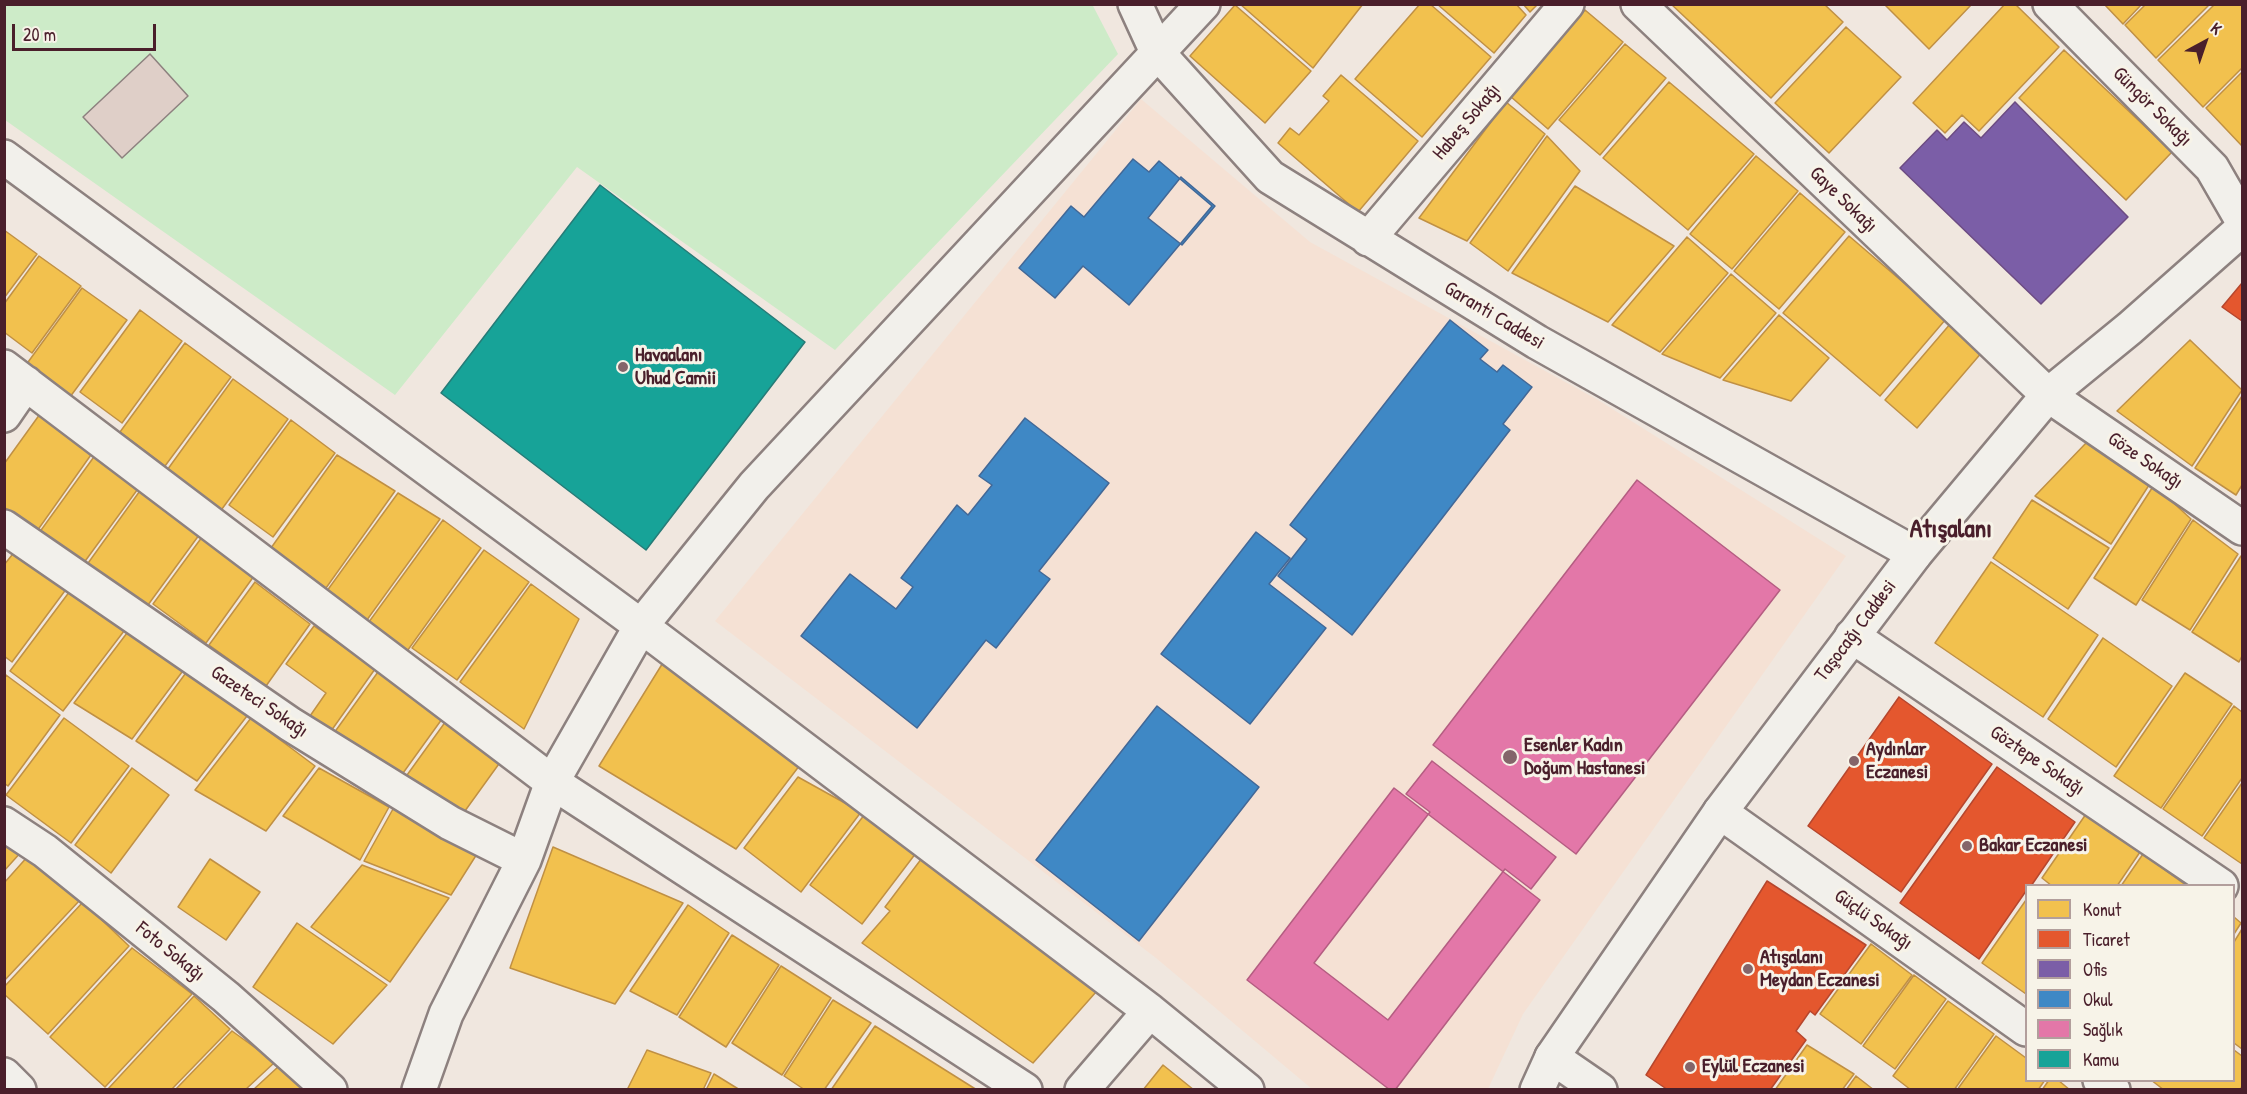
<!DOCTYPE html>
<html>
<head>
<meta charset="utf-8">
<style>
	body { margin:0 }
	#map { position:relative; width:2247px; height:1094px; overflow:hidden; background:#f0e7df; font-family:"Patrick Hand",sans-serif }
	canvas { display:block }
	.frame { position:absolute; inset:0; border:6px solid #4a1f2b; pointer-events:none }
	.legend { position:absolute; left:2025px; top:884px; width:210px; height:198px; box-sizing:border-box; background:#f7f3e8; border:2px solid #b29e9c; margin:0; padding:8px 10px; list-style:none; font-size:18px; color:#4a1f2b }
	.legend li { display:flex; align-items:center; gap:12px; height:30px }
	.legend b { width:30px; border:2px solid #b29e9c }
	.north { position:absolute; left:2175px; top:12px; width:60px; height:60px; -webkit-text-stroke:4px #f7f3e8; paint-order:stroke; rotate:40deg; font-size:16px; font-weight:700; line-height:24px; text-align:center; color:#4a1f2b }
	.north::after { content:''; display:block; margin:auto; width:21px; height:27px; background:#4a1f2b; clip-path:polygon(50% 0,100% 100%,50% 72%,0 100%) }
	.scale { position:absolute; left:12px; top:24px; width:144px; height:27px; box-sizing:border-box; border:3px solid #4a1f2b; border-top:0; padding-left:8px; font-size:18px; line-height:21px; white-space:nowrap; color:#4a1f2b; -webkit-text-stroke:4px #f7f3e8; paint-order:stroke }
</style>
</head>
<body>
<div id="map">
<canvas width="2247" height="1094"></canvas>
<div class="frame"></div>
<ul class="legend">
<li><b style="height:16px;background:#f2c14e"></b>Konut</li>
<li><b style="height:16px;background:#e4572e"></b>Ticaret</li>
<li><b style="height:16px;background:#7b5ea7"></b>Ofis</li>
<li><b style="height:16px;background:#3f88c5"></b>Okul</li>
<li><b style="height:16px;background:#e377a8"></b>Sağlık</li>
<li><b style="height:16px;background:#17a398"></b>Kamu</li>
</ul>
<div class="north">K</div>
<div class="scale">20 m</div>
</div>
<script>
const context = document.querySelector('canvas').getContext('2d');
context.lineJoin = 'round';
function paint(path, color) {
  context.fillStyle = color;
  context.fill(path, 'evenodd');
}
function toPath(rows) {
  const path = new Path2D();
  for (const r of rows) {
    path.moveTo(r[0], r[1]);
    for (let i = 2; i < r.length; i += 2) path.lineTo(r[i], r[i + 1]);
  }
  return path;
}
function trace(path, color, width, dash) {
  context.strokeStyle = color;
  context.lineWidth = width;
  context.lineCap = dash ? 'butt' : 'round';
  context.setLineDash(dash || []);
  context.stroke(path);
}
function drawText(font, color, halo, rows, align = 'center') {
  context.font = font + ' "Patrick Hand",sans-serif';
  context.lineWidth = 6;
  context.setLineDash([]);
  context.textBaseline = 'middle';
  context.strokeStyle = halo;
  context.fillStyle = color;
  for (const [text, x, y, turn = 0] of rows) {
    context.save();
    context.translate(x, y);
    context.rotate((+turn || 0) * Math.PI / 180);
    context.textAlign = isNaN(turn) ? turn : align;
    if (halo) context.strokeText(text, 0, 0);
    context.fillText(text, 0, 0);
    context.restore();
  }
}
paint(toPath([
	[1141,99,1310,242,1598,400,1846,556,1523,1014,1488,1089,1312,1089,1156,958,715,621]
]), '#f5e1d4');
paint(toPath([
	[1092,4,1118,54,835,350,577,167,395,395,5,120,5,5]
]), '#cdebc8');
const homes = toPath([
	[1240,4,1363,4,1313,68,1240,4],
	[1420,4,1430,4,1491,57,1422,137,1355,79,1420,4],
	[1437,4,1516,4,1526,15,1494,53,1437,4],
	[1523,4,1538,4,1530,12,1523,4],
	[1671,4,1824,4,1843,22,1771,98,1671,4],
	[1884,4,1972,4,1929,49,1884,4],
	[2005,4,2015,4,2059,47,1979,131,1962,115,1945,133,1913,103,2005,4],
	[2104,4,2142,4,2123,24,2104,4],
	[2146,4,2210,4,2156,58,2125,25,2146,4],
	[2215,4,2241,4,2242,7,2242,68,2203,107,2158,60,2215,4],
	[1235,5,1311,71,1265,123,1190,56,1235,5],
	[1585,10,1623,42,1548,129,1510,96,1585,10],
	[1846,27,1901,77,1829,153,1775,103,1846,27],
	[1625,44,1666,78,1600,155,1559,120,1625,44],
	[2064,50,2172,152,2126,200,2019,98,2064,50],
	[2242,72,2242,146,2206,108,2242,72],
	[1341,75,1418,141,1358,212,1278,143,1290,128,1299,135,1329,101,1323,96,1341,75],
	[1669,82,1754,154,1688,230,1603,158,1669,82],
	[1506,102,1545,134,1467,241,1419,218,1506,102],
	[1547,136,1580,171,1508,271,1470,243,1547,136],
	[1756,156,1798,191,1732,269,1690,234,1756,156],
	[1575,186,1674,246,1608,322,1512,273,1575,186],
	[1800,193,1845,232,1779,309,1734,271,1800,193],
	[4,230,37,254,4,298,4,230],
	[1849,236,1946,319,1880,396,1783,313,1849,236],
	[1687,237,1728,273,1660,352,1612,325,1687,237],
	[39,256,81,286,32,353,4,332,4,304,39,256],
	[1731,274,1776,313,1720,378,1662,354,1731,274],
	[82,288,127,320,67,401,23,369,82,288],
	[140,310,182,341,122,423,80,392,140,310],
	[1779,315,1829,358,1791,401,1723,380,1779,315],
	[1951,323,1983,351,1917,428,1885,400,1951,323],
	[2190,340,2242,390,2192,466,2117,411,2190,340],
	[185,343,231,377,165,466,120,432,185,343],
	[233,379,288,419,219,513,165,473,233,379],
	[2242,396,2242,485,2236,495,2195,468,2242,396],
	[40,414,93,452,37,531,4,507,4,464,40,414],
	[291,420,335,453,273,537,229,505,291,420],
	[2087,442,2151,482,2111,544,2035,496,2087,442],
	[96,454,140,486,83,564,39,533,96,454],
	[337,455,395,491,326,588,271,548,337,455],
	[2154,485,2191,519,2136,605,2094,578,2154,485],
	[142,488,202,531,145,609,86,566,142,488],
	[398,493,440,519,364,624,324,595,398,493],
	[2032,500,2109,548,2068,609,1993,558,2032,500],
	[443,520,481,548,405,654,366,626,443,520],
	[2193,520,2238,554,2190,630,2142,600,2193,520],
	[205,533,254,576,206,643,153,604,205,533],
	[16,550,67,588,12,662,4,656,4,565,16,550],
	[484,550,529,582,457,680,412,648,484,550],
	[2241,556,2242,557,2242,656,2239,662,2192,632,2241,556],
	[1991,562,2098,635,2043,717,1935,643,1991,562],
	[255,582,310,624,266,686,209,645,255,582],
	[531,584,579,619,524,729,460,682,531,584],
	[70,591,124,631,63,711,10,671,70,591],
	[314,626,375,669,331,731,310,716,326,693,286,664,314,626],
	[127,633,185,668,132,739,74,703,127,633],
	[2103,638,2172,686,2116,767,2048,719,2103,638],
	[669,653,806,757,736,849,599,766,669,653],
	[188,670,247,716,197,781,136,741,188,670],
	[378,672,442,719,398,780,334,733,378,672],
	[2185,673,2232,704,2161,808,2114,776,2185,673],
	[6,675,60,715,8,786,4,783,4,678,6,675],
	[2234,706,2242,712,2242,778,2202,836,2163,809,2234,706],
	[64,718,129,766,71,843,6,795,64,718],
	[251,718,315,766,266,831,195,790,251,718],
	[446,721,501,761,457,822,402,782,446,721],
	[132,768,169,795,111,873,75,845,132,768],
	[319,768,389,807,360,860,283,816,319,768],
	[798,777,861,812,801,892,744,848,798,777],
	[2242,783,2242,864,2204,838,2242,783],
	[393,809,482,846,451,895,364,861,393,809],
	[865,814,916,853,862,924,810,885,865,814],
	[2086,814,2140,852,2117,886,2052,886,2042,878,2086,814],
	[4,838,22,851,4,871,4,838],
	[553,847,683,903,615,1004,510,968,553,847],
	[2143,854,2187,886,2121,886,2143,854],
	[29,855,80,900,4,981,4,883,29,855],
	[922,858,1104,983,1033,1063,862,943,890,911,885,907,922,858],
	[210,859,260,892,226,940,178,907,210,859],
	[362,865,449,898,390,982,311,927,362,865],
	[2026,900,2026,994,1982,963,2026,900],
	[83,902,129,946,48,1034,4,994,4,987,83,902],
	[688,905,729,933,677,1015,630,991,688,905],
	[2234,917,2241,923,2234,934,2234,917],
	[297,923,387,985,333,1044,253,987,297,923],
	[2242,929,2242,1049,2234,1043,2234,942,2242,929],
	[732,935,779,965,726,1047,679,1017,732,935],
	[1871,944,1912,975,1861,1044,1820,1014,1871,944],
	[132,948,192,994,105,1087,50,1037,132,948],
	[781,966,831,998,782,1075,732,1043,781,966],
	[1914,975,1946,999,1895,1069,1863,1046,1914,975],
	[194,996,230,1029,171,1090,107,1090,194,996],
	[833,1000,871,1023,824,1090,805,1090,784,1076,833,1000],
	[1948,1001,1994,1034,1954,1090,1911,1090,1893,1076,1948,1001],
	[875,1026,977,1090,831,1090,875,1026],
	[232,1031,275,1062,245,1090,175,1090,232,1031],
	[1996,1036,2026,1058,2026,1080,2045,1080,2038,1090,1957,1090,1996,1036],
	[1807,1045,1854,1074,1842,1090,1775,1090,1807,1045],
	[647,1050,711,1073,703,1090,627,1090,647,1050],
	[2234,1050,2242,1056,2242,1086,2240,1090,2164,1090,2151,1080,2234,1080,2234,1050],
	[1163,1065,1194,1090,1143,1090,1163,1065],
	[279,1066,306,1090,253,1090,279,1066],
	[714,1074,740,1090,706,1090,714,1074],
	[1856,1076,1874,1090,1846,1090,1856,1076],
	[2049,1080,2058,1080,2070,1090,2042,1090,2049,1080]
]);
paint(homes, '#f2c14e');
trace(homes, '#c09044', 1.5);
const shops = toPath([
	[2242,283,2242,321,2222,307,2242,283],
	[1899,697,1992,764,1901,892,1808,826,1899,697],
	[1997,767,2075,822,2031,886,2026,886,2026,891,1979,959,1900,903,1997,767],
	[1767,881,1866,945,1815,1015,1810,1011,1796,1031,1806,1040,1770,1090,1668,1090,1646,1075,1767,881]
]);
paint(shops, '#e4572e');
trace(shops, '#b6462d', 1.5);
const offices = toPath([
	[2015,102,2128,217,2041,304,1900,168,1937,130,1947,140,1964,122,1981,138,2015,102]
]);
paint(offices, '#7b5ea7');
trace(offices, '#6c4b82', 1.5);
const schools = toPath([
	[1133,159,1149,172,1159,161,1212,206,1129,305,1083,266,1055,298,1019,268,1071,206,1084,217,1133,159],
	[1181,177,1215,206,1182,245,1148,218,1181,177],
	[1450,320,1488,350,1480,359,1497,372,1503,365,1532,387,1503,424,1510,430,1352,635,1278,576,1307,539,1290,525,1450,320],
	[1025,418,1109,483,1039,571,1050,579,996,648,986,640,917,728,801,636,850,574,896,609,913,587,901,578,957,505,968,515,992,485,979,476,1025,418],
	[1256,532,1290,558,1269,584,1326,628,1250,724,1161,654,1256,532],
	[1157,706,1259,787,1139,941,1036,860,1157,706]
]);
paint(schools, '#3f88c5');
trace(schools, '#426897', 1.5);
const health = toPath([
	[1637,480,1780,590,1576,854,1433,745,1637,480],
	[1432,761,1556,857,1531,889,1505,869,1388,1020,1314,963,1430,812,1406,794,1432,761],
	[1394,788,1540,900,1395,1090,1390,1090,1247,980,1394,788]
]);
paint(health, '#e377a8');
trace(health, '#b55d82', 1.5);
const public = toPath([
	[600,185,805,342,646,550,441,393,600,185]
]);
paint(public, '#17a398');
trace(public, '#267b77', 1.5);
const building = toPath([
	[150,54,188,96,122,158,83,117,150,54]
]);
paint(building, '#dfcfc8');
trace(building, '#8d817f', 1.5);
const street = toPath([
	[1135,4,1157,52,1270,177,1537,342,1915,554],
	[1638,4,2048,395,2242,528],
	[2050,4,2212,168,2242,220],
	[4,157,641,626,1150,1011,1247,1090],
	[1368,239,1567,4],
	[4,367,552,782,1025,1090],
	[4,415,26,383],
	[4,527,290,724,450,823,524,860],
	[1852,636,2221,886],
	[1720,812,2026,1029],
	[4,824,45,851,226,997,330,1090],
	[1552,1057,1600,1090],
	[2100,1080,2113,1090],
	[419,1090,446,1014,524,860,552,782,641,626,754,486,1203,4],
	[1082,1090,1150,1011]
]);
const secondary = toPath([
	[4,1075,19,1090],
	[1537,1090,1552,1057,1720,812,1915,554,2048,395,2130,328,2242,229]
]);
trace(street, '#8d817f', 38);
trace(secondary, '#8d817f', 38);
trace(street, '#f2f0eb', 33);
trace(secondary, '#f2f0eb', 33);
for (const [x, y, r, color] of [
	[623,367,6,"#84656a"],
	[1510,757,8,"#84656a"],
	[1854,761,6,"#84656a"],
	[1967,846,6,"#84656a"],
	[1748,969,6,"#84656a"],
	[1690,1067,6,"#84656a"]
]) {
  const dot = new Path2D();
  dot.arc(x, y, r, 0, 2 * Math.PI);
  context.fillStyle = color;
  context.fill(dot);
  trace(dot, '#f7f3e8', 2);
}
drawText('20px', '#4a1f2b', '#f7f3e8', [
	["Güngör Sokağı",2152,107,45],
	["Habeş Sokağı",1467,122,-50],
	["Gaye Sokağı",1843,200,44],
	["Garanti Caddesi",1494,316,31],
	["Göze Sokağı",2145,461,34],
	["Taşocağı Caddesi",1856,631,-53],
	["Gazeteci Sokağı",259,702,34],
	["Göztepe Sokağı",2037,761,34],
	["Güçlü Sokağı",1873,920,35],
	["Foto Sokağı",170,952,39]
]);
drawText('bold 20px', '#4a1f2b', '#f7f3e8', [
	["Havaalanı",635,356],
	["Uhud Camii",635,379],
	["Esenler Kadın",1524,746],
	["Doğum Hastanesi",1524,769],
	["Aydınlar",1866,750],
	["Eczanesi",1866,773],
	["Bakar Eczanesi",1979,846],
	["Atışalanı",1760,958],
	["Meydan Eczanesi",1760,981],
	["Eylül Eczanesi",1702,1067]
], 'left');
drawText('bold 26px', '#4a1f2b', '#f7f3e8', [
	["Atışalanı",1951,530]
]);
</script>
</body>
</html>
